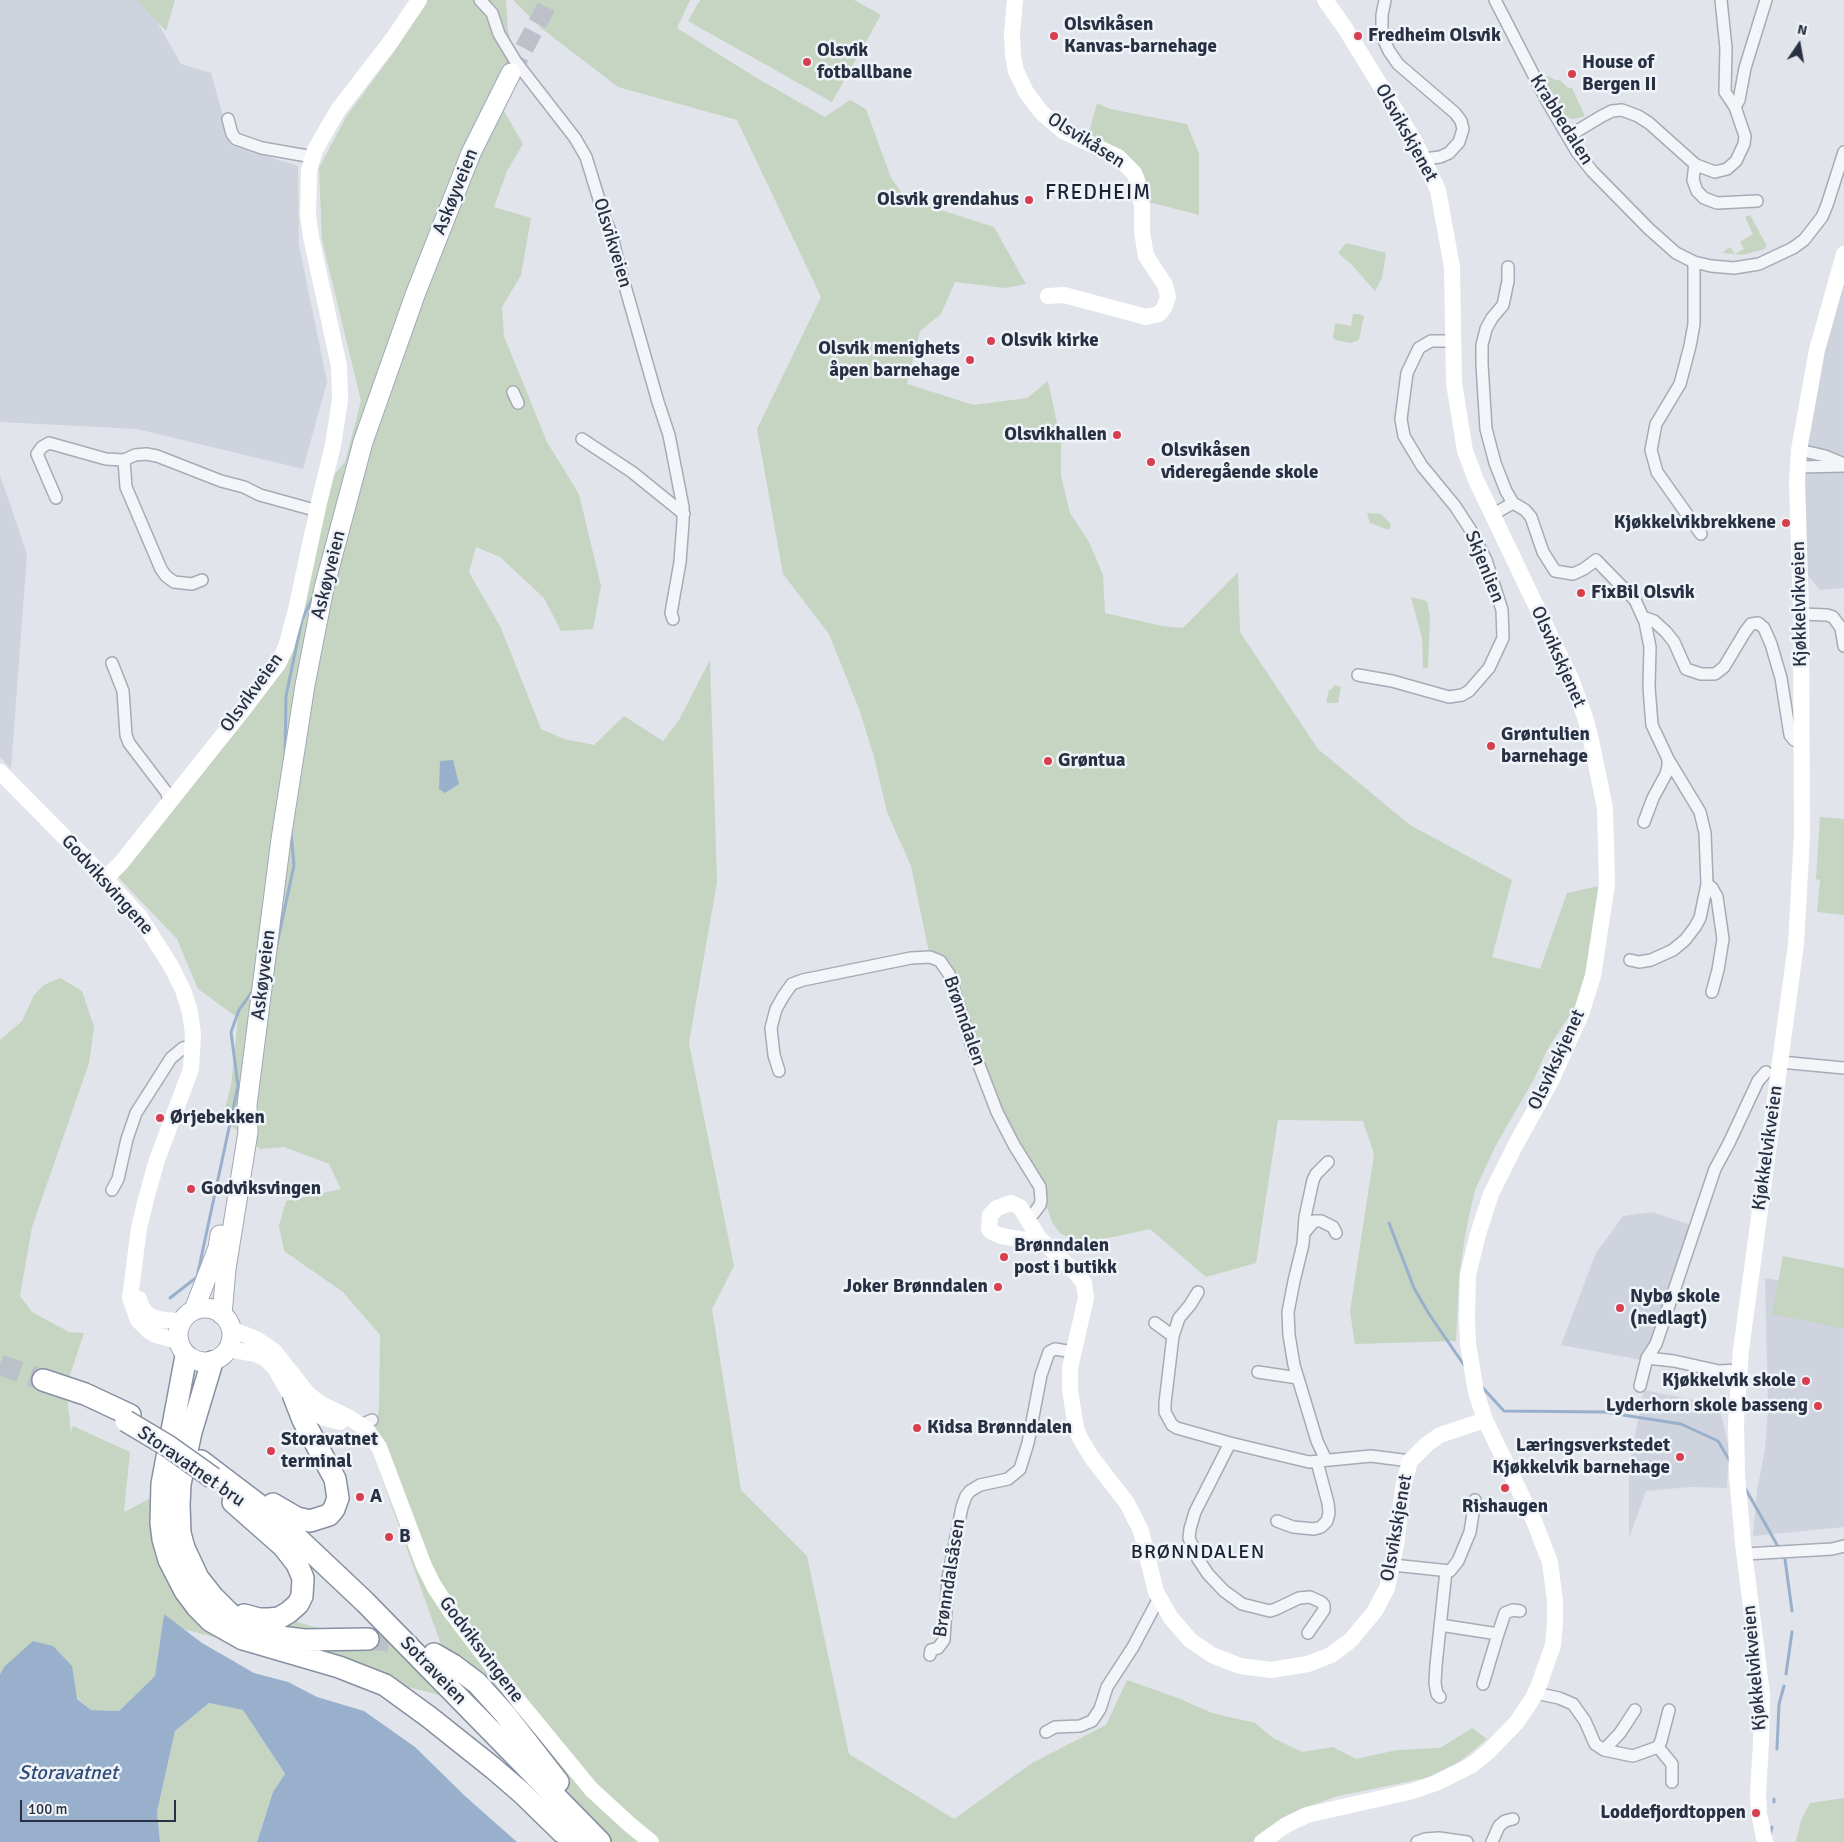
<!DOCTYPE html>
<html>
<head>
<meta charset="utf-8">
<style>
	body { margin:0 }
	#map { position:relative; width:1844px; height:1842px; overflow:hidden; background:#e1e4ea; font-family:Signika,sans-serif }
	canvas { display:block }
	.north { position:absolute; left:1774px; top:20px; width:50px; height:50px; -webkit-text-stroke:4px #f0f3f8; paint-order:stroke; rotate:12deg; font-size:14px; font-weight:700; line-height:20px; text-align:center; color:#283143 }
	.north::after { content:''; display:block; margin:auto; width:18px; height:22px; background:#283143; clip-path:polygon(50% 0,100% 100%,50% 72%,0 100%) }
	.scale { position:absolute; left:20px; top:1800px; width:156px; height:22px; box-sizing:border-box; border:2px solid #283143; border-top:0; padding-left:6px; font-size:15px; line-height:18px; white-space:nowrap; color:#283143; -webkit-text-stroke:4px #f0f3f8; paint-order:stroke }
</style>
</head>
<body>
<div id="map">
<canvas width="1844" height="1842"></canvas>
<div class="north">N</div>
<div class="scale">100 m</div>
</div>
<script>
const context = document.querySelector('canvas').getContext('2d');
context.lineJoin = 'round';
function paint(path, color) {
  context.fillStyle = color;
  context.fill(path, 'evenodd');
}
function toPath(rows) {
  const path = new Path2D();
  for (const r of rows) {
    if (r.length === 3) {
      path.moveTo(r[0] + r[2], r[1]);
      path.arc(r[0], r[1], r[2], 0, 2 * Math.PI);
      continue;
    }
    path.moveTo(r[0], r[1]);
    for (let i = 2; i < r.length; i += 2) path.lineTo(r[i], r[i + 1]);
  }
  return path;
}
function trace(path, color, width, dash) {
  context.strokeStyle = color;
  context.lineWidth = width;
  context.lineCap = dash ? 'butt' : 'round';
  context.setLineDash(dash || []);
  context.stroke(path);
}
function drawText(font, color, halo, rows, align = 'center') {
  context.font = font + ' Signika,sans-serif';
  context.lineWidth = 5;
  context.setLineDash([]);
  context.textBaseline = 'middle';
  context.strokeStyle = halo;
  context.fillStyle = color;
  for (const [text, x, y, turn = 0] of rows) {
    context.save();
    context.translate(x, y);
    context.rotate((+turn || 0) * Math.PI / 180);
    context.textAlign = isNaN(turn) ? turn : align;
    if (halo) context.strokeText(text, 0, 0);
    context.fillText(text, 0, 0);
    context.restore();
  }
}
paint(toPath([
	[0,0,145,0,181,64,211,73,231,145,298,166,299,245,327,382,303,469,137,429,0,422],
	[1844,259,1844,588,1820,590,1803,570,1805,409],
	[0,475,27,554,11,769,0,757],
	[1652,1212,1691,1225,1647,1361,1561,1345,1596,1253,1623,1216],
	[1765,1278,1844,1292,1844,1527,1753,1536,1757,1491,1765,1449,1768,1409],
	[1644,1390,1719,1405,1729,1448,1727,1488,1690,1487,1646,1491,1629,1538,1629,1466]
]), '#cfd3dd');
paint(toPath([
	[137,0,175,0,166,31],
	[424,0,506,0,508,30,515,62,500,104,523,144,507,171,494,207,531,218,521,275,502,307,504,336,547,442,579,494,601,586,593,629,561,631,544,598,500,557,476,547,469,572,501,628,541,729,564,739,594,745,624,716,663,741,679,720,710,660,717,882,689,1043,734,1266,712,1309,741,1490,807,1556,849,1754,954,1819,1032,1763,1106,1725,1127,1680,1178,1698,1212,1713,1255,1723,1273,1738,1302,1752,1333,1747,1356,1759,1397,1750,1440,1748,1472,1728,1487,1739,1458,1763,1426,1778,1338,1796,1298,1810,1265,1830,1253,1842,584,1842,470,1703,183,1629,164,1614,155,1676,119,1711,91,1710,77,1698,4,1667,0,1674,0,1040,22,1021,34,995,44,985,60,978,82,991,94,1027,89,1063,32,1227,20,1296,32,1312,69,1332,84,1333,66,1387,71,1432,73,1426,130,1452,124,1512,165,1491,180,1559,237,1604,348,1637,444,1653,371,1448,379,1408,380,1335,343,1292,284,1251,279,1226,286,1201,341,1189,329,1164,284,1147,260,1149,230,1125,225,1108,231,1086,238,1018,198,989,177,939,117,876,284,661,309,504,345,462,361,401,322,240,319,168,346,117,394,52],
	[513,0,690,0,677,28,755,77,825,117,850,100,866,109,891,178,906,199,994,227,1026,284,1005,288,955,282,941,314,920,331,907,384,974,405,1027,398,1048,381,1061,441,1061,476,1070,513,1089,542,1103,575,1105,613,1162,626,1183,628,1238,572,1240,632,1318,749,1410,825,1512,880,1492,957,1540,969,1567,893,1599,886,1596,924,1580,999,1547,1050,1534,1079,1496,1145,1475,1190,1466,1230,1459,1277,1456,1341,1355,1344,1350,1311,1374,1154,1363,1121,1278,1120,1256,1263,1206,1277,1150,1229,1081,1244,1060,1233,1052,1222,1040,1187,1014,1145,949,974,930,957,911,866,887,812,874,757,859,709,829,634,783,574,757,429,821,297,737,120,618,87,541,28],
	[700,0,854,0,881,15,832,102,688,21],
	[1548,76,1555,80,1560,80,1568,88,1572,88,1585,116,1574,119,1567,118,1561,111,1543,79],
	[1097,103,1110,109,1187,124,1199,154,1199,215,1145,201,1142,182,1087,140],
	[1750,215,1767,246,1764,249,1743,255,1722,253,1730,247,1735,254,1744,249,1740,242,1753,234,1745,217],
	[1346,243,1386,253,1382,278,1375,291,1352,265,1338,253],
	[1353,314,1359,314,1364,316,1359,340,1351,343,1335,340,1333,337,1335,323,1351,326],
	[1367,513,1381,514,1391,524,1389,530,1370,523],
	[1411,597,1427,601,1430,616,1428,668,1423,668,1422,638],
	[1334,685,1341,687,1338,703,1326,703,1329,690,1331,690],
	[1820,817,1844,819,1844,915,1817,912,1820,880,1816,879],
	[1783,1256,1844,1268,1844,1329,1772,1314],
	[209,1703,243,1710,285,1775,273,1792,257,1842,160,1842,157,1812,175,1731],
	[1844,1798,1844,1842,1796,1842,1801,1820,1810,1803]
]), '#c5d5c1');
paint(toPath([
	[453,760,459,784,445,793,439,789,440,761],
	[164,1614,202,1643,254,1673,288,1682,317,1697,364,1711,415,1747,465,1796,517,1842,257,1842,273,1792,285,1774,243,1710,209,1703,175,1731,157,1812,160,1842,0,1842,0,1674,4,1667,33,1641,53,1646,72,1666,77,1699,91,1710,119,1711,155,1676]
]), '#99b0cd');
trace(toPath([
	[285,757,286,696,302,620,314,595],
	[276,949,294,865,291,833],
	[1389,1223,1414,1288,1429,1314,1464,1365],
	[170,1298,197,1277,238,1086,231,1032,239,1010,254,989],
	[1482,1387,1504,1411,1604,1412,1681,1424,1718,1441,1731,1463],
	[1745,1488,1780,1550],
	[1783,1555,1785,1559,1792,1611],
	[1786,1674,1792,1632],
	[1777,1749,1779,1704,1784,1686],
	[1774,1802,1774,1799],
	[1770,1836,1772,1827]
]), '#99b0cd', 3);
trace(toPath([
	[511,73,550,0]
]), '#bcc0c9', 19, [19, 9]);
trace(toPath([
	[0,1365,43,1380],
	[368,1639,395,1642,415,1647]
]), '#bcc0c9', 21, [21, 11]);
const street = toPath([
	[480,0,492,13,499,34,516,62,575,138,586,157,606,222,612,235,617,258,658,402,669,435,683,507,683,522,680,562,671,613,673,619],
	[1385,0,1382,15,1382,36,1389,51,1398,64,1455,113,1461,121,1463,129,1459,142,1449,153,1440,157,1424,159],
	[1495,0,1547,101,1577,152,1592,171,1649,229,1676,253,1694,262,1711,266,1734,268,1759,264,1793,248,1804,240,1822,217,1827,205,1844,152],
	[1735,107,1739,100,1745,68,1766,0],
	[228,119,232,134,236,139,262,148,313,157],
	[1569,138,1577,131,1602,116,1612,111,1622,110,1638,116,1649,123,1696,165,1715,172,1727,169,1736,161,1744,144,1745,136,1735,107,1725,92,1726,48,1721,0],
	[1695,164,1693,180,1697,191,1704,198,1717,203,1757,201],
	[1694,262,1694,324,1690,346,1680,384,1656,424,1651,450,1657,472,1701,534],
	[1508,267,1508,281,1503,305,1492,318,1486,329,1482,345,1482,364,1486,429,1495,463,1506,491,1513,503],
	[513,392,518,403],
	[582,439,632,472,684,514],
	[1799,450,1825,456,1844,464],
	[124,460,126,487,161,569,166,576,174,582,192,584,202,580],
	[1798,467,1844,466],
	[56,498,37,454,42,447,49,443,106,459,124,460,135,455,146,454,157,456,221,481,244,487,260,495,318,511],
	[1492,515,1513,503,1525,510,1531,517,1543,552,1555,571,1573,574,1584,569,1596,560,1635,600,1645,622,1650,647,1649,687,1652,725,1668,759,1700,812,1705,833,1707,884,1700,918,1695,927,1685,940,1673,950,1651,960,1639,962,1630,960],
	[1801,614,1827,615,1833,617,1841,628,1844,646],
	[1643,617,1654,621,1666,632,1674,642,1686,669,1701,674,1715,674,1724,667,1745,632,1751,624,1758,623,1764,628,1771,644,1781,678,1790,735,1794,740,1802,742],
	[112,663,123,691,126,735,129,743,167,793,169,803],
	[1358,675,1392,681,1449,697,1462,695,1469,691,1489,668,1503,638,1502,610,1486,560,1470,529,1455,506,1422,466,1404,436,1401,419,1407,373,1419,348,1431,341,1454,341],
	[1644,822,1653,798,1666,774,1668,766,1668,759],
	[1707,884,1712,888,1717,897,1723,939,1718,970,1712,992],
	[1780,1062,1844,1068],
	[779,1071,774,1055,771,1028,776,1009,784,995,792,984,803,980,911,958,930,957,940,961,949,974,972,1047,997,1112,1014,1145,1040,1187,1041,1200,1040,1205,1034,1213,1028,1218],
	[112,1190,118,1179,127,1139,136,1113,171,1058,183,1048,193,1045],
	[1305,1232,1314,1221,1321,1221,1333,1227,1336,1233],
	[1198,1292,1190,1305,1179,1318,1173,1336,1165,1403,1165,1412,1172,1425,1177,1428,1230,1443,1309,1462,1371,1456,1410,1461],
	[1155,1323,1173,1336],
	[1647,1358,1674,1361,1719,1371,1739,1370],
	[1258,1372,1298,1378],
	[1640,1386,1647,1358,1656,1344,1715,1169,1729,1143,1758,1081,1766,1072],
	[361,1425,372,1420],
	[1230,1443,1195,1512,1190,1529,1189,1538,1198,1559,1208,1574,1224,1591,1242,1604,1270,1611,1276,1609,1299,1598,1310,1597,1321,1602,1324,1605,1324,1610,1308,1633],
	[1326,1460,1317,1441,1294,1365,1289,1335,1288,1312,1294,1281,1303,1244,1305,1217,1313,1180,1316,1174,1328,1162],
	[1277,1521,1293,1527,1314,1529,1321,1527,1327,1521,1329,1513,1328,1503,1317,1462],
	[1745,1554,1832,1549,1844,1546],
	[1393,1565,1450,1571,1458,1561,1470,1532,1475,1500],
	[1440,1625,1498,1634,1483,1684],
	[1498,1634,1505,1613,1513,1610,1520,1611],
	[930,1655,931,1650,938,1648,944,1640,948,1578,962,1507,966,1496,970,1491,980,1485,1008,1479,1020,1469,1028,1443,1041,1375,1049,1352,1055,1349,1073,1352],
	[1535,1693,1559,1698,1573,1704,1585,1721,1595,1744,1604,1750,1633,1756,1658,1747,1672,1764,1672,1782],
	[1440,1697,1437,1694,1435,1683,1436,1665,1446,1571],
	[1046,1732,1055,1727,1080,1726,1092,1721,1100,1709,1107,1687,1133,1647,1159,1598],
	[1658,1747,1661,1741,1669,1710],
	[1604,1750,1620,1733,1635,1710],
	[1417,1842,1425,1839,1439,1838,1467,1842],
	[1492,1842,1499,1826,1505,1821,1513,1819]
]);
const primary = toPath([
	[205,1335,27],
	[194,1310,218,1248,220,1235],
	[222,1315,226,1269,248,1132,247,1105,281,839,305,685,324,588,363,442,415,295,471,153,511,73]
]);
const highway = toPath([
	[186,1356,162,1484,161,1523,163,1539,169,1560,185,1591,197,1607,211,1621,243,1639,339,1667,385,1685,429,1717,493,1768,522,1793,562,1832,575,1839],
	[212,1362,191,1432,180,1484,179,1505,180,1533,184,1548,198,1578,213,1597,230,1614,256,1630,280,1637,304,1640,368,1639],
	[43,1380,85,1394,130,1415],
	[201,1461,276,1518,365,1602,600,1842],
	[233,1502,283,1546,297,1564,303,1578,302,1596,298,1604,289,1612,279,1618,269,1619,259,1619,244,1615],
	[273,1504,297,1518,310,1521,329,1515,334,1509,338,1498,335,1479,303,1420,294,1397],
	[434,1654,453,1665,477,1683,505,1714,558,1782]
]);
trace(street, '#a6abb5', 14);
trace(primary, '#9fa8b7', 21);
trace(highway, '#8790a2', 24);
trace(street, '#f4f5f8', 11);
trace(toPath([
	[1015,0,1012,34,1013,55,1016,71,1026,92,1041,112,1063,131,1118,157,1134,173,1137,180,1142,206,1142,232,1146,256,1165,285,1168,297,1164,308,1159,314,1146,317,1064,295,1048,296],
	[0,772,99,872,140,917,171,966,183,990,190,1012,193,1034,191,1069,157,1160,146,1199,139,1228,130,1298,138,1320,149,1331,156,1335,178,1341],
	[105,879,121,863,246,706,278,664,286,647,296,610,318,507,333,445,340,400,339,366,311,237,308,215,309,170,315,150,338,110,392,40,419,0],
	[1039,1238,1025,1240,1001,1236,992,1232,989,1229,990,1215,997,1208,1011,1203,1020,1207,1039,1238,1076,1273,1084,1283,1086,1298,1070,1368,1070,1390,1076,1428,1080,1438,1092,1458,1127,1503,1141,1531,1156,1592,1171,1618,1190,1640,1212,1655,1240,1666,1271,1670,1308,1664,1331,1655,1351,1640,1375,1611,1387,1588,1396,1545,1403,1488,1410,1461,1427,1444,1440,1435,1485,1420],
	[139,1299,141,1306,146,1313,152,1317,163,1320,181,1321],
	[231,1329,256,1339,274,1351,308,1394,321,1404,350,1418,366,1429,379,1447,424,1566,434,1586,451,1612,521,1704,591,1789,629,1824,651,1842],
	[228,1349,256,1354,266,1359,275,1368,288,1391,304,1407,324,1418,340,1422],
	[1262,1842,1286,1825,1307,1815,1413,1791,1436,1783,1472,1765,1489,1751,1517,1722,1533,1698,1539,1685,1553,1645,1555,1623,1555,1601,1550,1562,1534,1521,1485,1420,1476,1392,1468,1344,1467,1319,1468,1275,1478,1234,1491,1194,1517,1142,1551,1081,1581,1014,1593,976,1607,884,1605,808,1591,740,1585,717,1571,679,1476,480,1465,451,1454,383,1452,267,1438,190,1415,142,1345,28,1325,0],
	[1765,1842,1759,1814,1758,1794,1761,1743,1762,1694,1743,1543,1737,1475,1736,1423,1741,1350,1796,944,1802,836,1801,614,1797,481,1799,450,1817,350,1844,254]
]), '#fff', 16);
trace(primary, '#fff', 19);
trace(highway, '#fff', 21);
const highwayBridge = toPath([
	[126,1421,168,1446,213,1478]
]);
trace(highwayBridge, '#8790a2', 24, []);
trace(highwayBridge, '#fff', 21);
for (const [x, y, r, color] of [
	[1054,36,5,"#d73e4e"],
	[1358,36,5,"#d73e4e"],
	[807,62,5,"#d73e4e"],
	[1572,74,5,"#d73e4e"],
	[1029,200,5,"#d73e4e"],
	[991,341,5,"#d73e4e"],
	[970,360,5,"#d73e4e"],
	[1117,435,5,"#d73e4e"],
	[1151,462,5,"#d73e4e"],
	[1786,523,5,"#d73e4e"],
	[1581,593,5,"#d73e4e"],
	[1491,746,5,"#d73e4e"],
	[1048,761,5,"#d73e4e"],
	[160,1118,5,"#d73e4e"],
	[191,1189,5,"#d73e4e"],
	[1004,1257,5,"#d73e4e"],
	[998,1287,5,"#d73e4e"],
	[1620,1308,5,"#d73e4e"],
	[1806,1381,5,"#d73e4e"],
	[1818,1406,5,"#d73e4e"],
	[917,1428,5,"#d73e4e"],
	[271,1451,5,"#d73e4e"],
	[1680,1457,5,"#d73e4e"],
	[1505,1488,5,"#d73e4e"],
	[360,1497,5,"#d73e4e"],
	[389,1537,5,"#d73e4e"],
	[1756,1813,5,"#d73e4e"]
]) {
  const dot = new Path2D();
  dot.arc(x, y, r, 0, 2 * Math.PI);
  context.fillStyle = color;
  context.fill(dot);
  trace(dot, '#f0f3f8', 2);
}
drawText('bold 19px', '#283143', '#f0f3f8', [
	["Olsvikåsen",1064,25],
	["Kanvas-barnehage",1064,47],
	["Fredheim Olsvik",1368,36],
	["Olsvik",817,51],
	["fotballbane",817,73],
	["House of",1582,63],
	["Bergen II",1582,85],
	["Olsvik grendahus",1019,200,"right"],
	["Olsvik kirke",1001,341],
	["Olsvik menighets",960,349,"right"],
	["åpen barnehage",960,371,"right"],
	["Olsvikhallen",1107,435,"right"],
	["Olsvikåsen",1161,451],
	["videregående skole",1161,473],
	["Kjøkkelvikbrekkene",1776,523,"right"],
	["FixBil Olsvik",1591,593],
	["Grøntulien",1501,735],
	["barnehage",1501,757],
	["Grøntua",1058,761],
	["Ørjebekken",170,1118],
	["Godviksvingen",201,1189],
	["Brønndalen",1014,1246],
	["post i butikk",1014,1268],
	["Joker Brønndalen",988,1287,"right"],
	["Nybø skole",1630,1297],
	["(nedlagt)",1630,1319],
	["Kjøkkelvik skole",1796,1381,"right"],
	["Lyderhorn skole basseng",1808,1406,"right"],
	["Kidsa Brønndalen",927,1428],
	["Storavatnet",281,1440],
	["terminal",281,1462],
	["Læringsverkstedet",1670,1446,"right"],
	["Kjøkkelvik barnehage",1670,1468,"right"],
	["A",370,1497],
	["Rishaugen",1505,1507,"center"],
	["B",399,1537],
	["Loddefjordtoppen",1746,1813,"right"]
], 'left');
drawText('19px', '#283143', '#f0f3f8', [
	["Krabbedalen",1561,120,58],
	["Olsvikskjenet",1406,133,61],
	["Olsvikåsen",1086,141,32],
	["Askøyveien",456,192,-68],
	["Olsvikveien",612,243,73],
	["Skjenlien",1484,567,68],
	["Askøyveien",329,575,-76],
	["Kjøkkelvikveien",1800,604,-91],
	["Olsvikskjenet",1558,657,66],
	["Olsvikveien",252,693,-54],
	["Godviksvingene",107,885,48],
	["Askøyveien",264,975,-83],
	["Brønndalen",964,1021,71],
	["Olsvikskjenet",1557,1060,-65],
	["Kjøkkelvikveien",1768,1148,-82],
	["Storavatnet bru",191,1467,35],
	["Olsvikskjenet",1397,1528,-80],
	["Brønndalsåsen",950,1578,-81],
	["Godviksvingene",481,1650,53],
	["Kjøkkelvikveien",1755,1668,-95],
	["Sotraveien",433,1671,46]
]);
context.letterSpacing = '1px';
drawText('20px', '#1a2234', '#f0f3f8', [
	["BRØNNDALEN",1198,1553]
]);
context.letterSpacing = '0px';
drawText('italic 20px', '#2f4d7a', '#f0f3f8', [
	["Storavatnet",68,1774]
]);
context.letterSpacing = '1px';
drawText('21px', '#1a2234', '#f0f3f8', [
	["FREDHEIM",1098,193]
]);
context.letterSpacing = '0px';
</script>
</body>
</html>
